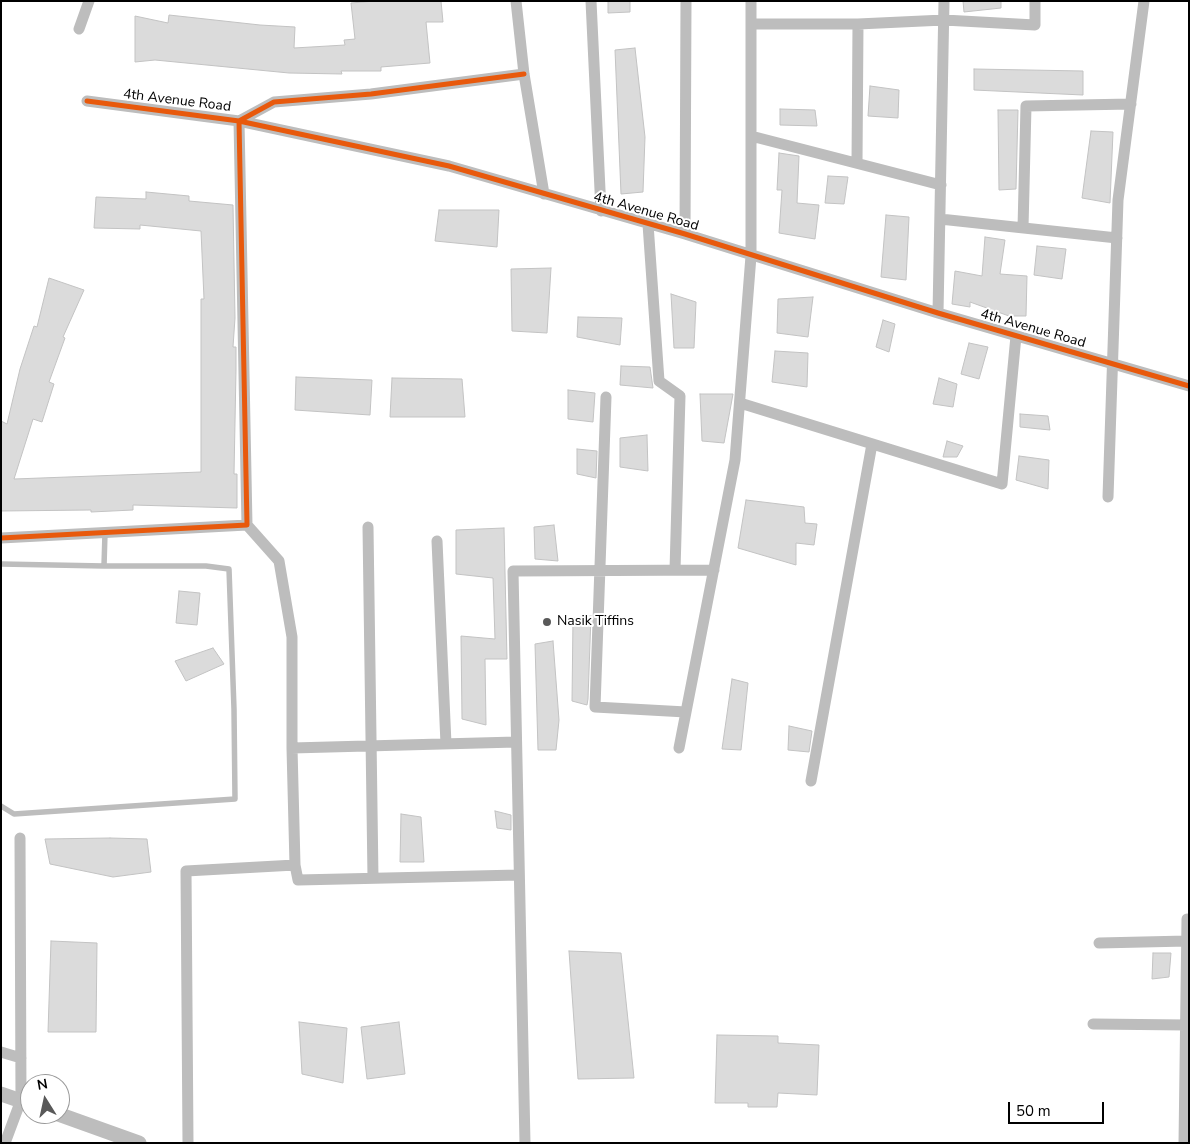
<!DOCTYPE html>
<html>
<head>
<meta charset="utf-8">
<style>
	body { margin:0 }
	#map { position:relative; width:1190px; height:1144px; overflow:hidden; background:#fff; font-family:"Nunito Sans",sans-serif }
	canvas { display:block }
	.frame { position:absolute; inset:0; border:2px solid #000; pointer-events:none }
	.north { position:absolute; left:20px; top:1074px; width:50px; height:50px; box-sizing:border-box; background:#fff; border:1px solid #999; border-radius:50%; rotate:350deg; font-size:14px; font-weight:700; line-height:20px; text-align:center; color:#000 }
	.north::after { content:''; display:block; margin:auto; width:18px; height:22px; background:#595959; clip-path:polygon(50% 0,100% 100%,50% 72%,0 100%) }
	.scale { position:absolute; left:1008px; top:1102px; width:96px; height:22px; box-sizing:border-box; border:2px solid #000; border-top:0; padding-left:6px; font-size:15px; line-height:18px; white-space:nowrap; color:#000; -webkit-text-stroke:4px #fff; paint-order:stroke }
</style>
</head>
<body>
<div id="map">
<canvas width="1190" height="1144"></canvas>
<div class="frame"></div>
<div class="north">N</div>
<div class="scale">50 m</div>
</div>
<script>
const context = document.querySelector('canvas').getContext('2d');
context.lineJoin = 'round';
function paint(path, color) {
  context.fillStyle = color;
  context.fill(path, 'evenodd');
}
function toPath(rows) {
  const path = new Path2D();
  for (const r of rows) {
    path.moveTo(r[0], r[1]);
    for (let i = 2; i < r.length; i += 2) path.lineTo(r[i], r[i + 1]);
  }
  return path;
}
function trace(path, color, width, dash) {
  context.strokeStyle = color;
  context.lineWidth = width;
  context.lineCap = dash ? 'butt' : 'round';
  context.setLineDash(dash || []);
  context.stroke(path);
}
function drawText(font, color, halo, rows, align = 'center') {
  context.font = font + ' "Nunito Sans",sans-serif';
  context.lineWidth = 4;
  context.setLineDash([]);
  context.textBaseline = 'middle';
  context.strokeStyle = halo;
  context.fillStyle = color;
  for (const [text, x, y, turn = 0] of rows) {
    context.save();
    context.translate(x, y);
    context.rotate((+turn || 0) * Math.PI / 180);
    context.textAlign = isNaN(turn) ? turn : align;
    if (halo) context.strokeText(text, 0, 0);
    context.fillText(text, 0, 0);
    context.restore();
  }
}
const building = toPath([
	[375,1,441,1,443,22,426,22,430,63,381,67,381,71,341,71,342,74,289,73,155,60,135,62,135,16,168,23,169,15,260,25,295,27,294,48,345,45,344,40,355,39,351,3,375,1],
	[608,1,630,1,630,12,608,13,608,1],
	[963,1,1001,1,1001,8,964,12,963,1],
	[635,48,645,137,643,192,621,194,615,50,635,48],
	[974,69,1083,71,1083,95,974,90,974,69],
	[870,86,899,90,898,118,868,116,870,86],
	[780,109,815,110,817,126,780,125,780,109],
	[998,110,1018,110,1016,189,999,190,998,110],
	[1091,131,1113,132,1110,203,1082,198,1091,131],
	[779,153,799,156,797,203,819,205,815,239,779,233,782,190,777,190,779,153],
	[828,176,848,177,844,204,825,203,828,176],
	[146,192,189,196,189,201,233,205,235,318,233,347,236,347,236,370,234,474,237,474,237,508,133,505,133,510,91,512,91,510,1,511,1,421,7,424,20,369,34,326,37,327,49,278,84,290,63,337,65,338,49,382,54,384,42,422,33,419,14,479,201,472,201,299,204,299,201,231,140,225,140,229,94,228,96,197,146,199,146,192],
	[439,210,499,210,497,247,435,241,439,210],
	[886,215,909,217,906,280,881,277,886,215],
	[985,237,1005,240,1000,274,1027,276,1026,316,1009,316,970,302,970,307,952,304,955,271,982,276,985,237],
	[1037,246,1066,249,1062,279,1034,275,1037,246],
	[551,268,547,333,512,331,511,269,551,268],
	[671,294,696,302,694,348,674,348,671,294],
	[813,297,808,337,777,333,778,299,813,297],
	[578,317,622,318,620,345,577,337,578,317],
	[883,320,895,324,889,352,876,347,883,320],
	[969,343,988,347,979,379,961,374,969,343],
	[775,351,808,353,807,387,772,382,775,351],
	[621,366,650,367,653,388,620,385,621,366],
	[296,377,372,380,370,415,295,410,296,377],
	[392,378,462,379,465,417,390,417,392,378],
	[939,378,957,384,953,407,933,404,939,378],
	[568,390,595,393,593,422,568,419,568,390],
	[700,394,733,394,724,443,702,441,700,394],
	[1020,414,1048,416,1050,430,1020,427,1020,414],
	[647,435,648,471,620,467,620,438,647,435],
	[947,441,963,446,957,457,943,457,947,441],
	[577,449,597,451,596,478,577,474,577,449],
	[1019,456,1049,460,1048,489,1016,480,1019,456],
	[746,500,804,507,805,523,817,524,814,545,796,543,796,565,738,548,746,500],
	[554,525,558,561,535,559,534,527,554,525],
	[504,528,507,659,485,659,486,725,462,719,461,636,495,639,493,578,456,574,456,530,504,528],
	[179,591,200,593,197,625,176,623,179,591],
	[591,616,588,699,587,705,572,701,573,618,591,616],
	[553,641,559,720,556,750,538,750,535,644,553,641],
	[213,648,224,664,186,681,175,661,213,648],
	[732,679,748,683,741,750,722,749,732,679],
	[789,726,812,731,809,752,788,750,789,726],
	[495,811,511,815,511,830,497,828,495,811],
	[401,814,421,817,424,862,400,862,401,814],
	[110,838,147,839,151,872,113,877,50,864,45,839,110,838],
	[51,941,97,943,96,1032,48,1032,51,941],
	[569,951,621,953,634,1078,578,1079,569,951],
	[1153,953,1171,953,1169,977,1152,979,1153,953],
	[299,1022,347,1028,343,1083,302,1074,299,1022],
	[399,1022,405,1074,367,1079,361,1027,399,1022],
	[717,1035,778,1036,778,1043,819,1045,817,1095,778,1093,777,1107,748,1107,748,1103,715,1103,717,1035]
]);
paint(building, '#dbdbdb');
trace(building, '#c3c3c3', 1);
trace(toPath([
	[1,564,104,566],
	[1,806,14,814,235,799,234,709,229,569,206,566,104,566,105,533]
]), '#bdbdbd', 5.5);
trace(toPath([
	[516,1,524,74,544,194],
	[591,1,601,211],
	[751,24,858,24,944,20,1035,25,1035,1],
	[79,29,89,1],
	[87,101,239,121,449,166,685,234,938,313,1189,386],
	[751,136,941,185],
	[857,163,858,24],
	[940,219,1117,238],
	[648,224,659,381,680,396,675,570],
	[1023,228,1026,106,1131,104],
	[685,234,686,1],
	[938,313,944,1],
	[606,397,595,707,686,712],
	[740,403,1002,484,1016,336],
	[1108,497,1118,200,1144,1],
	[247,525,279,561,292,637,292,748,516,742],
	[368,527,373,878],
	[1,538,247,525,239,121,274,102,371,94,524,74],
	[437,541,446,744],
	[292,748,295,865,298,880,519,875],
	[679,748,735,460,751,256,751,1],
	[811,781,872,444],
	[1099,943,1187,941],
	[1093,1024,1186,1025],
	[1,1052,21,1058],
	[5,1143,21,1100,20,838],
	[188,1143,186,871,295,865],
	[525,1143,513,571,714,570],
	[1184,1143,1187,919]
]), '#bdbdbd', 11);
trace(toPath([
	[1,1094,30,1104],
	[58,1114,139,1143]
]), '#bdbdbd', 15);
trace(toPath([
	[87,101,239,121,449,166,685,234,938,313,1189,386],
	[1,538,247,525,239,121,274,102,371,94,524,74]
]), '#e8590c', 5);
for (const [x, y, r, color] of [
	[547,622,5,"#595959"]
]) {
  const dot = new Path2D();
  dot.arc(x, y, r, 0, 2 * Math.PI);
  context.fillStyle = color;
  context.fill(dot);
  trace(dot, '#fff', 2);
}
drawText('14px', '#000', '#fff', [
	["4th Avenue Road",177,101,7],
	["4th Avenue Road",646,212,16],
	["4th Avenue Road",1033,329,16]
]);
drawText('14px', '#000', '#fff', [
	["Nasik Tiffins",557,622]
], 'left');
</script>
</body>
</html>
